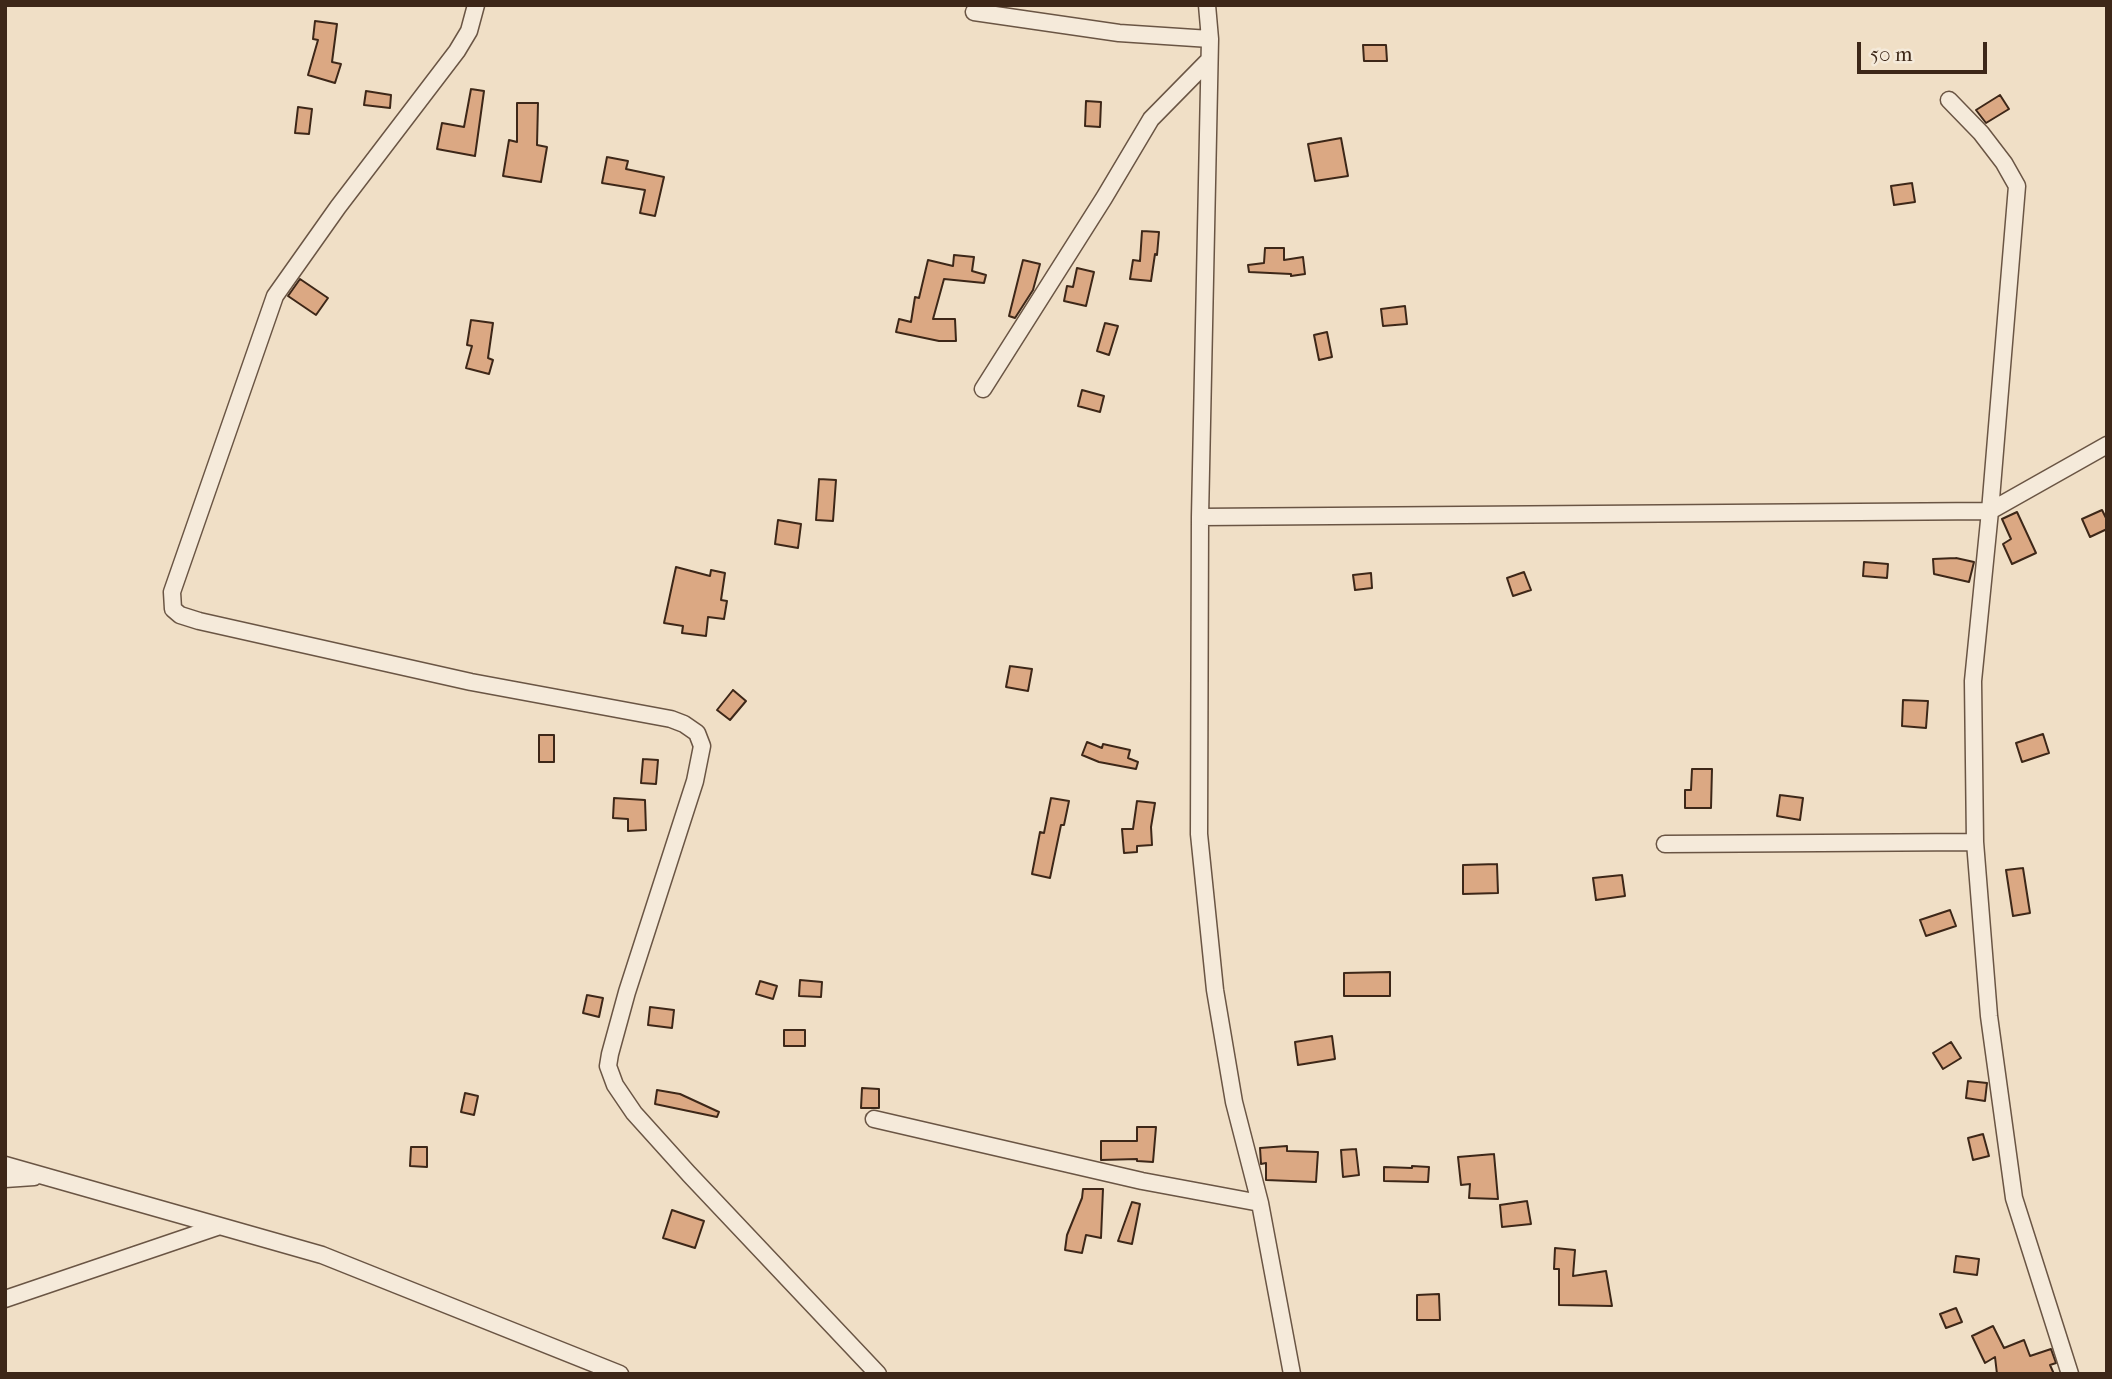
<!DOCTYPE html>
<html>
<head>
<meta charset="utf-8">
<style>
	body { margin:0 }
	#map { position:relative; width:2112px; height:1379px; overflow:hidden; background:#f0dfc6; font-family:"IM FELL French Canon",serif }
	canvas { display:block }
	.frame { position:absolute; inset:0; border:7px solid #3d2718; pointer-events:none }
	.scale { position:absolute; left:1857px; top:42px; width:130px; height:32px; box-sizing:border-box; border:4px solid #3d2718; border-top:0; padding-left:9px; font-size:21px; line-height:24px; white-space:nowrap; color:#3d2718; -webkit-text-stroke:5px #f5eada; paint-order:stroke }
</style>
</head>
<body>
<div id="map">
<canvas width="2112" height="1379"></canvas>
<div class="frame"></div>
<div class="scale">50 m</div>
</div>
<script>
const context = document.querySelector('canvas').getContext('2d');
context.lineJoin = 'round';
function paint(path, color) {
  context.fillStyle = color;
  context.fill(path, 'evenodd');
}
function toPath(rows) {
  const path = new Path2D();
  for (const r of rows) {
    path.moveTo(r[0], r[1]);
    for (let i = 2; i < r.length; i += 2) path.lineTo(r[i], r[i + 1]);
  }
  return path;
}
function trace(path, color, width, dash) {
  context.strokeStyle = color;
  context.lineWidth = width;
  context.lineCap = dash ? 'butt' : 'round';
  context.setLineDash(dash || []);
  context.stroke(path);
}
const building = toPath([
	[315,21,337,24,332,62,341,64,335,83,308,75,318,40,313,39,315,21],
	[1363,45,1386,45,1387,61,1364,61,1363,45],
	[471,89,484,91,475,156,437,149,442,123,464,127,471,89],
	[366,91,391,95,390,108,364,105,366,91],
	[2000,95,2009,109,1986,123,1976,110,2000,95],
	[1086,101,1101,102,1100,127,1085,126,1086,101],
	[517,103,538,103,537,145,547,147,541,182,503,176,509,140,517,142,517,103],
	[298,107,312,109,309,134,295,133,298,107],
	[1341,138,1348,176,1315,181,1308,144,1341,138],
	[607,157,628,161,626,169,664,177,655,216,640,213,645,190,602,183,607,157],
	[1912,183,1915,202,1894,205,1891,186,1912,183],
	[1142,231,1159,232,1157,255,1155,254,1151,281,1130,279,1133,260,1140,261,1142,231],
	[1265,248,1284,248,1284,260,1303,257,1305,274,1291,276,1291,274,1249,272,1248,265,1264,263,1265,248],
	[954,255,974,257,972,271,986,275,984,283,944,279,933,319,955,319,956,341,939,341,896,332,899,319,911,322,915,297,919,298,928,260,953,266,954,255],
	[1023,260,1040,264,1033,290,1015,318,1009,316,1023,260],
	[1077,268,1094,272,1086,306,1064,301,1067,286,1073,287,1077,268],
	[300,279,328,298,316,315,288,296,300,279],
	[1405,306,1407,324,1383,326,1381,309,1405,306],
	[471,320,493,323,488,358,493,360,489,374,466,368,472,346,467,345,471,320],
	[1105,323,1118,326,1109,355,1097,351,1105,323],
	[1327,332,1332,357,1319,360,1314,335,1327,332],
	[1082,390,1104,396,1100,412,1078,406,1082,390],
	[819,479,836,480,833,521,816,520,819,479],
	[2102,510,2107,520,2107,529,2090,537,2082,519,2102,510],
	[2017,512,2036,553,2012,564,2003,544,2011,539,2002,519,2017,512],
	[778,520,801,524,798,548,775,544,778,520],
	[1956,558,1974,562,1969,582,1934,574,1933,559,1956,558],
	[1864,562,1888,564,1887,578,1863,576,1864,562],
	[676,567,710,576,711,570,725,573,721,600,727,601,724,619,708,617,706,636,682,633,683,626,664,623,676,567],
	[1524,572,1531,590,1513,596,1507,578,1524,572],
	[1371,573,1372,588,1355,590,1353,575,1371,573],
	[1010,666,1032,669,1028,691,1006,687,1010,666],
	[733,690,746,701,730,720,717,710,733,690],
	[1903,700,1928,701,1926,728,1902,726,1903,700],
	[2043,734,2049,753,2022,762,2016,743,2043,734],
	[539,735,554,735,554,762,539,762,539,735],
	[1087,742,1102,748,1103,744,1130,750,1128,758,1138,762,1136,769,1099,762,1082,755,1087,742],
	[643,759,658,760,656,784,641,783,643,759],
	[1692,769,1712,769,1711,808,1685,808,1685,790,1691,790,1692,769],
	[1780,795,1803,798,1800,820,1777,816,1780,795],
	[614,798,645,800,646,830,628,831,628,819,613,818,614,798],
	[1051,798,1069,801,1064,825,1061,825,1050,878,1032,874,1040,832,1044,833,1051,798],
	[1137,801,1155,803,1151,827,1152,845,1137,846,1137,852,1124,853,1122,829,1133,829,1137,801],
	[1497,864,1498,893,1463,894,1463,865,1497,864],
	[2023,868,2030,913,2013,916,2006,870,2023,868],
	[1622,875,1625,896,1596,900,1593,878,1622,875],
	[1950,910,1956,926,1926,936,1920,920,1950,910],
	[1390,972,1390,996,1344,996,1344,973,1390,972],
	[800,980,822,982,821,997,799,996,800,980],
	[760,981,777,986,773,999,756,994,760,981],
	[587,995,603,998,599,1017,583,1013,587,995],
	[650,1007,674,1010,672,1028,648,1025,650,1007],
	[784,1030,805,1030,805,1046,784,1046,784,1030],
	[1332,1036,1335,1059,1298,1065,1295,1042,1332,1036],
	[1951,1042,1961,1058,1943,1069,1933,1053,1951,1042],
	[1968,1081,1987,1083,1985,1101,1966,1098,1968,1081],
	[862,1088,879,1089,879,1108,861,1108,862,1088],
	[657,1090,680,1094,719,1112,717,1117,655,1104,657,1090],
	[465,1093,478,1096,474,1115,461,1112,465,1093],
	[1137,1127,1156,1127,1153,1162,1137,1161,1137,1159,1101,1160,1101,1141,1137,1141,1137,1127],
	[1983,1134,1989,1156,1973,1160,1968,1138,1983,1134],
	[1287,1146,1287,1151,1318,1152,1316,1182,1266,1180,1266,1163,1261,1164,1260,1148,1287,1146],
	[411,1147,427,1147,427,1167,410,1166,411,1147],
	[1356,1149,1359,1175,1343,1177,1341,1150,1356,1149],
	[1494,1154,1498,1199,1469,1198,1470,1184,1461,1185,1458,1157,1494,1154],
	[1412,1166,1429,1167,1428,1182,1384,1181,1384,1167,1412,1168,1412,1166],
	[1083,1189,1103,1189,1101,1238,1086,1235,1082,1253,1065,1250,1067,1235,1082,1198,1083,1189],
	[1527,1201,1531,1224,1502,1227,1500,1205,1527,1201],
	[1132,1202,1140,1204,1132,1244,1118,1241,1132,1202],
	[672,1210,704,1221,695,1248,663,1238,672,1210],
	[1555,1248,1575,1250,1573,1276,1606,1271,1612,1306,1559,1305,1559,1269,1554,1269,1555,1248],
	[1956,1256,1979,1259,1977,1275,1954,1272,1956,1256],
	[1439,1294,1440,1320,1417,1320,1417,1295,1439,1294],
	[1956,1308,1962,1322,1946,1328,1940,1314,1956,1308],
	[1993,1326,2004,1348,2024,1340,2030,1356,2051,1349,2056,1363,2050,1365,2054,1374,1997,1374,1995,1357,1985,1363,1972,1336,1993,1326]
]);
paint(building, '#dba883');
trace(building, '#3d2718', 2);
const street = toPath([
	[476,5,469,31,457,51,338,207,275,296,172,592,173,609,180,615,199,621,471,682,671,719,684,724,697,733,702,746,695,781,627,992,610,1054,608,1066,615,1085,634,1113,689,1174,878,1374],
	[1207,5,1210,39,1200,517,1199,834,1215,990,1234,1102,1260,1203,1292,1374],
	[974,12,1119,33,1210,39],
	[1949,100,1981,133,2004,163,2017,186,1990,511,1973,681,1975,842,1989,1016,2014,1198,2070,1374],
	[983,389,1104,198,1151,119,1209,60],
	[1200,517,1990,511,2107,445],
	[1665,844,1975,842],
	[874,1119,1142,1181,1260,1203],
	[5,1165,322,1255,620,1374],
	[5,1179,34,1177],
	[5,1299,220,1226]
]);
trace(street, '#6a5544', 19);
trace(street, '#f5eada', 16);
</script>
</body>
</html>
